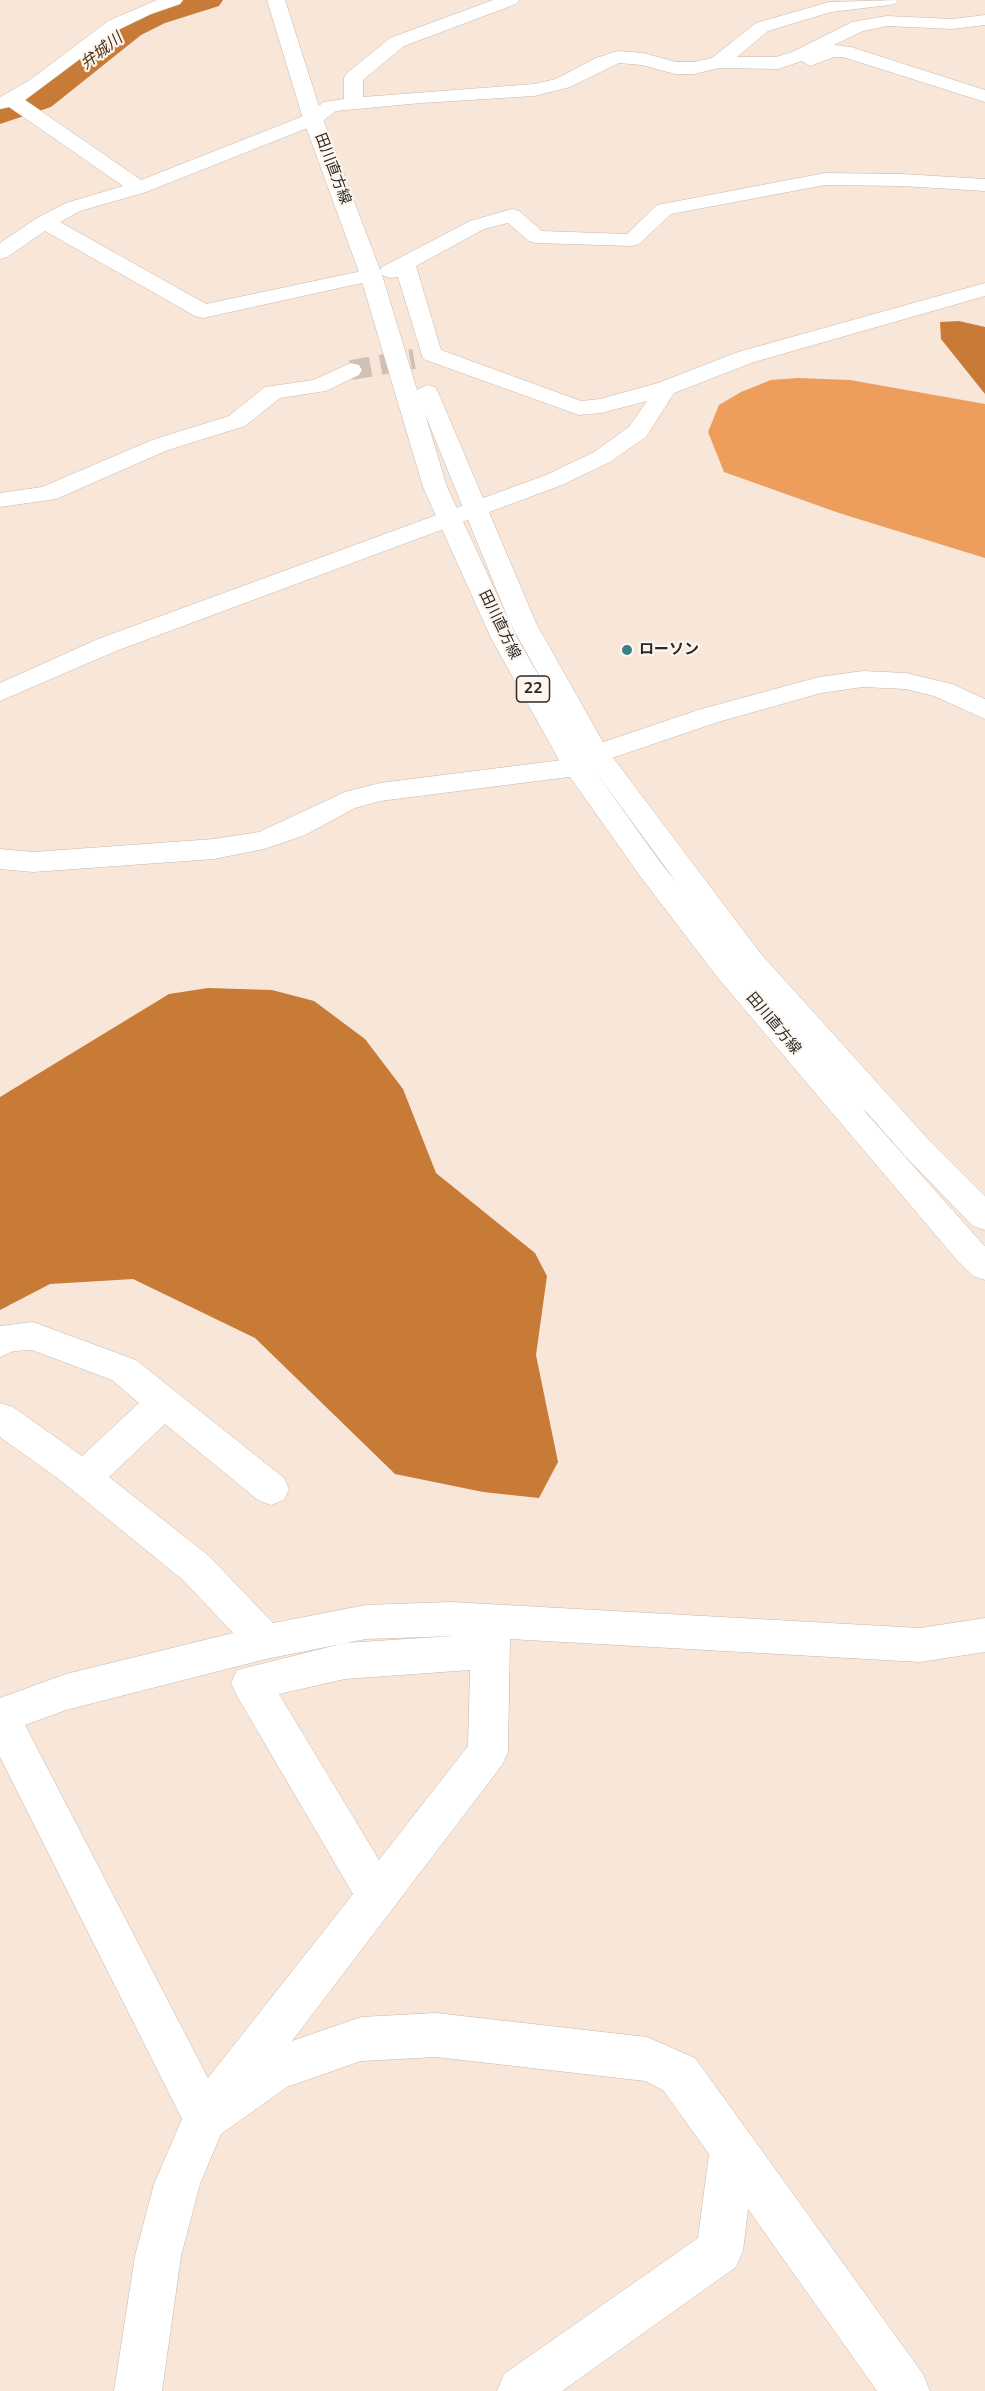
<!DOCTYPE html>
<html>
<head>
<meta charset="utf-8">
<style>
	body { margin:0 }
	canvas { display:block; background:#f8e6d9 }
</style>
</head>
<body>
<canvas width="985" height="2391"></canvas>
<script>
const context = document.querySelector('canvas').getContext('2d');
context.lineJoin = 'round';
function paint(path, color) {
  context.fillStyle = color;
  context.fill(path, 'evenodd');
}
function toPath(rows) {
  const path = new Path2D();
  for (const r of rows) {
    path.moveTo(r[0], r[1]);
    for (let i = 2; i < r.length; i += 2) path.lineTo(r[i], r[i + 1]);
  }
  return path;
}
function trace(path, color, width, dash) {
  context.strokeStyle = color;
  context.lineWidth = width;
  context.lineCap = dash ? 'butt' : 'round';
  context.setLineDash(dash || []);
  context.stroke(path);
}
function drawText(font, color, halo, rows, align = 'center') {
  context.font = font + ' "Nunito Sans","Noto Sans JP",sans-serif';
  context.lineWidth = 4.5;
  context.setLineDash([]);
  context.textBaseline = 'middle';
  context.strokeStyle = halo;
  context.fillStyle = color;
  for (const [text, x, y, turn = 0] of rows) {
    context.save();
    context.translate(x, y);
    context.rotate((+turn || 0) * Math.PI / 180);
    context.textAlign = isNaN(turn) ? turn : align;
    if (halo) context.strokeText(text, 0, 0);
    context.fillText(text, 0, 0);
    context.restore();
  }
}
paint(toPath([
	[798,378,850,380,985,404,985,558,839,513,724,472,708,432,719,405,741,392,771,380]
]), '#ee9e5c');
paint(toPath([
	[959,321,985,327,985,394,941,339,940,322],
	[208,988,272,990,314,1001,365,1039,403,1089,436,1173,535,1253,547,1276,536,1355,558,1462,539,1498,483,1492,395,1474,255,1338,133,1279,50,1284,0,1310,0,1097,169,994]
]), '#c87b37');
paint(toPath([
	[180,0,223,0,219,6,165,23,141,35,51,107,0,124,0,105,29,95,121,23,145,11,180,0]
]), '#c87b37');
trace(toPath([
	[351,370,414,359]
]), '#d0c0b5', 20, [20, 10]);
const minor = toPath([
	[157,0,183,0,180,4,151,14,120,29,25,100,141,180,306,115,324,102,344,99,344,78,346,74,390,38,493,0,519,0,516,4,404,46,363,80,363,97,534,84,556,79,596,58,618,51,643,53,676,62,694,62,712,58,756,23,829,2,898,0,895,4,889,5,831,12,768,31,737,57,776,57,792,52,852,22,887,16,952,19,985,15,985,25,952,29,887,26,863,31,834,45,851,47,985,90,985,102,843,57,834,57,810,66,802,61,778,69,719,68,694,74,675,74,642,65,619,63,570,87,534,96,421,103,336,111,320,123,146,192,80,211,60,222,206,304,371,269,379,272,382,267,470,221,512,209,519,211,542,231,627,234,657,205,825,173,902,174,985,179,985,191,902,186,825,185,671,214,639,244,632,246,536,243,529,241,508,223,484,229,416,266,441,350,581,401,600,399,658,383,738,352,985,283,985,296,754,362,674,393,646,437,610,462,562,485,116,651,0,701,0,683,98,639,546,475,594,452,629,427,647,401,601,413,579,415,423,359,398,277,390,278,382,275,379,280,371,281,203,318,195,316,45,231,7,257,0,259,0,243,37,218,66,203,123,186,9,107,0,109,0,97,30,80,108,21,157,0],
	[351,363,359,365,362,370,359,375,326,391,280,398,245,426,168,450,56,499,0,507,0,493,42,487,152,440,229,416,265,387,313,380,351,363],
	[863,671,906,673,952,684,985,699,985,719,934,696,906,689,863,687,821,693,718,722,606,760,587,773,577,776,380,801,355,808,305,835,264,849,214,859,33,872,0,869,0,849,33,852,214,839,259,832,345,792,380,783,570,759,586,748,698,710,819,677,863,671],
	[33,1322,136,1360,284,1478,289,1489,284,1500,271,1505,258,1500,165,1424,109,1477,209,1556,273,1623,366,1605,451,1602,920,1628,985,1618,985,1652,920,1662,510,1639,508,1752,502,1765,292,2041,361,2017,436,2013,647,2037,695,2058,923,2374,930,2391,877,2391,748,2209,743,2251,736,2267,562,2391,497,2391,504,2374,698,2238,709,2154,663,2090,645,2081,436,2057,361,2061,287,2087,221,2134,200,2184,181,2256,162,2391,114,2391,135,2256,154,2184,182,2119,0,1757,0,1698,66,1674,233,1633,183,1580,60,1480,0,1437,0,1403,13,1407,82,1456,139,1403,112,1380,32,1350,14,1351,0,1357,0,1326,33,1322],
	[453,1636,345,1643,237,1670,231,1683,237,1696,353,1894,208,2078,25,1725,66,1710,266,1659,366,1639,453,1636],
	[470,1670,468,1746,379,1860,279,1694,345,1679,470,1670]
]);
const major = toPath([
	[267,0,285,0,323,119,382,275,417,390,427,385,435,387,438,392,536,623,608,751,761,954,928,1139,985,1196,985,1230,973,1226,906,1157,863,1108,867,1114,980,1241,985,1246,985,1280,973,1276,956,1259,718,978,640,876,563,767,491,638,423,487,360,275,303,119,267,0],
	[425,414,510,623,554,702,517,638,447,487,425,414],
	[592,767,677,883,660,862,592,767]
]);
trace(minor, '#c8b7aa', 1);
trace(major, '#c8b7aa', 1);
paint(minor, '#fff');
paint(major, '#fff');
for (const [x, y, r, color] of [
	[627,650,6,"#387f89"]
]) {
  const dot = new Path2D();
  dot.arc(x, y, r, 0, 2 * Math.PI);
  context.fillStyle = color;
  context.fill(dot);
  trace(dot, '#fdf6f0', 2);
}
drawText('15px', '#2e2823', '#fdf6f0', [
	["田川直方線",332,169,69],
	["田川直方線",499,625,64],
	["田川直方線",773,1024,50]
]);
drawText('bold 15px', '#2e2823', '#fdf6f0', [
	["ローソン",639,650]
], 'left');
drawText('italic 16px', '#502f13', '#fdf6f0', [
	["弁城川",102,52,-38]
]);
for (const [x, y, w] of [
	[533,689,33]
]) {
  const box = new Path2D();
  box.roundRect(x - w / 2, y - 13, w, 26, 4.5);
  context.fillStyle = '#fdf6f0';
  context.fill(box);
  trace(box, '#2e2823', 1.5);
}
drawText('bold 16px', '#2e2823', null, [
	["22",533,689]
]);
</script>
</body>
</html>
